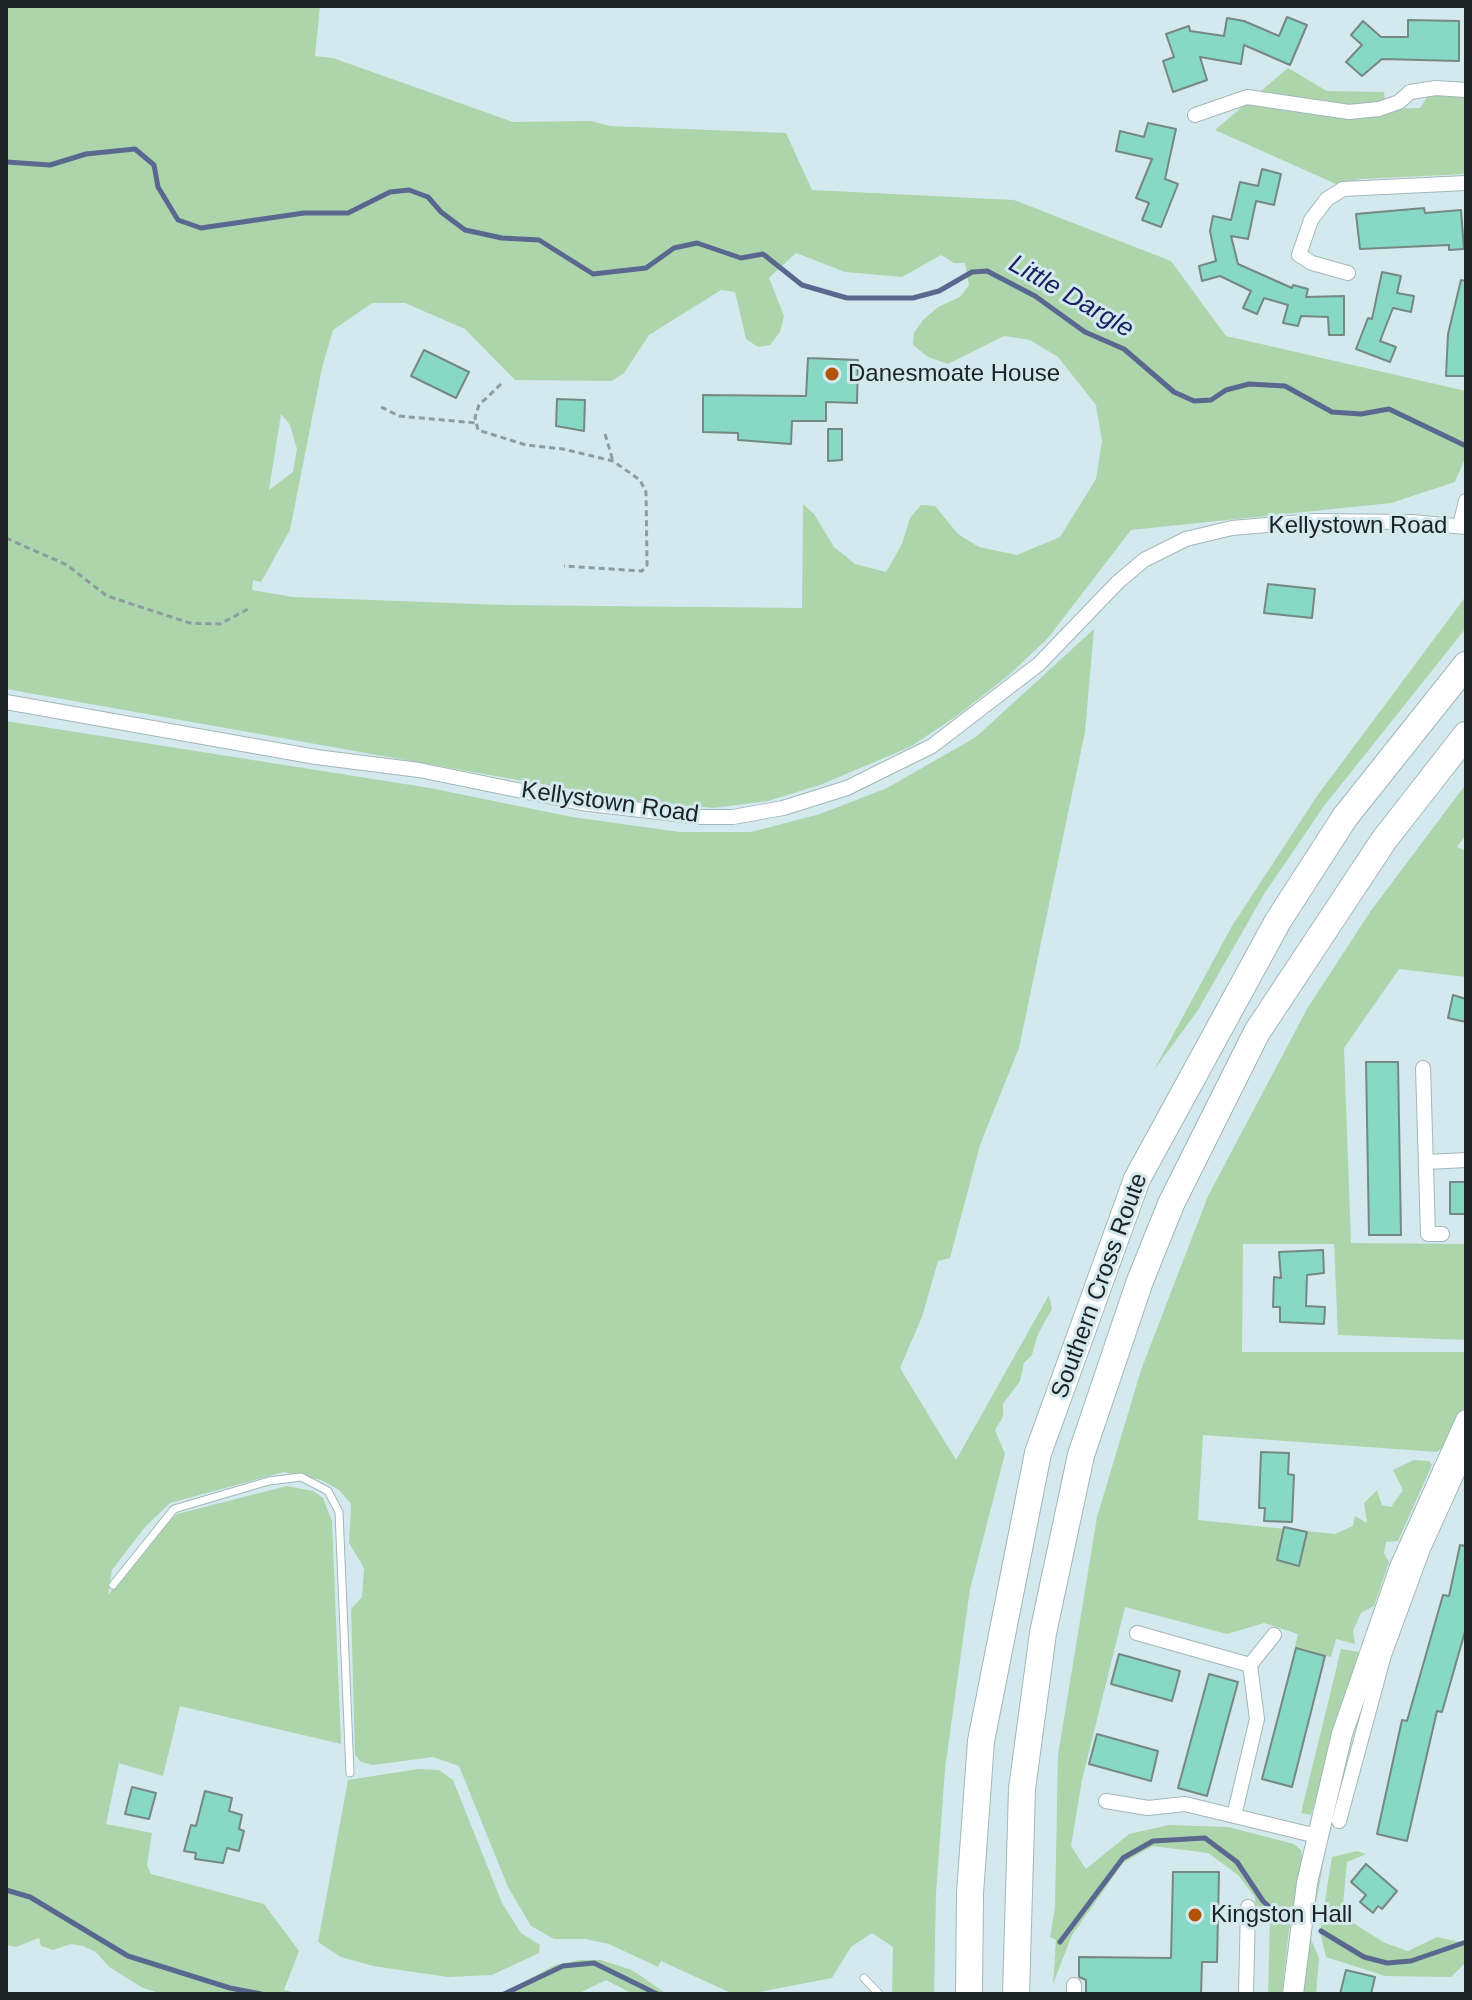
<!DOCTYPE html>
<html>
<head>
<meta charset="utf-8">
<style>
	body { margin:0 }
	#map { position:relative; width:1472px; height:2000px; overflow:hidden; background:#d4e9ed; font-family:Helvetica,sans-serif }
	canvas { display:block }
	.frame { position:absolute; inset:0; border:8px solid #1b2325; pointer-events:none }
</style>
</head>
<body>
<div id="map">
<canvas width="1472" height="2000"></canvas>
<div class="frame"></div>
</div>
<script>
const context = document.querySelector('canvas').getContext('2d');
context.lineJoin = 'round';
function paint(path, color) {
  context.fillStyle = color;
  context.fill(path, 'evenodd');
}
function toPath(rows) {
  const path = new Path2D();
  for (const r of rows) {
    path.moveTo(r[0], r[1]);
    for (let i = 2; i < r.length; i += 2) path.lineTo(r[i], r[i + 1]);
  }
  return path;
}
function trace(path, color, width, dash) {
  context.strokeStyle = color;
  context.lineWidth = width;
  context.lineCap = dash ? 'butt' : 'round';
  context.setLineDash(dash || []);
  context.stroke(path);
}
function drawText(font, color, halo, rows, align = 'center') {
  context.font = font + ' Helvetica,sans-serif';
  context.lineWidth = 6;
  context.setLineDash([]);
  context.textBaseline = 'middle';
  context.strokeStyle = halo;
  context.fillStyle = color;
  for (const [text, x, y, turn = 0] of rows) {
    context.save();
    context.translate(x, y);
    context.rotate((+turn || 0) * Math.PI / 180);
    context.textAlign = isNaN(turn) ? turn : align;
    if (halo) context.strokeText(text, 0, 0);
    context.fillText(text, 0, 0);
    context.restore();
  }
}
paint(toPath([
	[6,6,320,6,315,56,333,58,513,122,591,121,610,126,786,133,812,190,1014,200,1171,261,1226,336,1466,391,1466,456,1455,482,1391,503,1131,530,1048,638,1010,674,958,715,910,747,820,785,768,801,713,808,636,801,6,689],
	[796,253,845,272,902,277,941,255,954,263,965,263,969,285,960,297,938,307,923,320,914,333,913,345,928,357,948,364,1004,336,1030,340,1058,357,1096,405,1102,441,1096,479,1060,537,1017,555,979,547,958,534,935,506,921,505,910,518,902,544,886,572,855,564,834,547,814,514,803,504,802,608,504,605,293,597,252,590,253,580,261,582,290,530,322,368,333,330,372,303,405,303,465,329,515,380,612,381,624,373,649,335,721,290,735,292,746,339,758,347,770,345,780,332,784,316,769,278],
	[281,414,290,425,297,449,293,472,269,490],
	[1288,68,1327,91,1384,92,1386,109,1420,108,1428,96,1466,96,1466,174,1360,179,1336,184,1215,130],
	[1466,596,1466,628,1324,806,1264,894,1198,1010,1154,1070,1232,926,1317,796],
	[1094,629,1085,732,1019,1048,980,1145,950,1258,938,1261,922,1317,900,1368,956,1460,1049,1295,1052,1309,1038,1334,1032,1355,1024,1363,1020,1381,1003,1404,1003,1417,995,1430,1005,1454,970,1589,945,1769,936,1893,934,1994,892,1994,893,1947,872,1933,851,1947,832,1978,754,1993,731,1993,661,1961,658,1967,609,1944,585,1939,554,1939,531,1926,508,1887,459,1766,433,1757,373,1765,361,1762,355,1755,351,1609,362,1597,364,1568,349,1543,351,1504,339,1490,321,1480,284,1472,170,1503,145,1527,112,1570,108,1595,153,1537,177,1514,287,1486,313,1491,323,1498,332,1521,341,1744,180,1706,163,1776,119,1763,106,1824,152,1833,147,1865,151,1874,264,1904,299,1951,284,1990,300,1994,162,1994,143,1988,109,1967,96,1952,83,1946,71,1944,53,1950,41,1946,39,1938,16,1947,6,1945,6,721,430,788,572,817,680,832,751,832,820,814,887,788,976,737],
	[1466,784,1466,835,1457,847,1466,851,1466,977,1399,969,1344,1048,1351,1243,1466,1244,1466,1340,1338,1335,1334,1244,1243,1244,1242,1352,1466,1352,1466,1404,1448,1443,1437,1452,1203,1435,1198,1520,1335,1534,1353,1526,1355,1516,1367,1523,1364,1503,1377,1490,1382,1505,1391,1507,1403,1490,1393,1470,1414,1460,1429,1461,1432,1465,1398,1541,1386,1542,1384,1553,1389,1562,1374,1606,1361,1613,1353,1631,1355,1644,1336,1639,1331,1657,1295,1647,1298,1634,1264,1623,1227,1634,1125,1607,1082,1780,1071,1846,1086,1869,1129,1834,1169,1825,1228,1827,1294,1844,1301,1850,1303,1863,1289,1930,1282,1994,1268,1994,1270,1920,1256,1919,1255,1897,1238,1875,1208,1853,1153,1846,1123,1863,1072,1935,1053,1984,1056,1940,1050,1937,1055,1907,1058,1755,1097,1517,1141,1370,1208,1196,1307,1009,1370,912],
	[1341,1649,1359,1652,1311,1815,1301,1813],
	[418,1769,439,1770,453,1780,502,1903,521,1933,540,1945,539,1953,492,1975,448,1977,373,1966,341,1957,318,1942,348,1780],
	[1357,1851,1366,1854,1347,1862,1342,1916,1385,1943,1408,1951,1437,1937,1460,1942,1466,1939,1466,1962,1451,1977,1385,1976,1326,1957,1320,1932,1332,1857],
	[1324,1859,1310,1937,1319,1958,1316,1994,1301,1994,1304,1957,1320,1866],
	[580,1960,601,1960,632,1970,667,1994,633,1994,606,1980,577,1994,502,1994,555,1965]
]), '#add5ac');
trace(toPath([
	[6,162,50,165,86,154,135,149,154,165,158,187,178,220,201,228,304,213,348,213,390,192,409,190,428,197,441,212,465,230,502,238,539,240,593,274,646,268,674,248,697,243,741,258,763,254,802,285,847,298,913,298,939,291,972,272,987,271,1035,296,1085,332,1124,349,1174,392,1194,401,1211,400,1226,390,1249,384,1285,386,1332,412,1361,414,1389,409,1466,446],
	[6,1890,30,1897,128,1956,230,1988,261,1994],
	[1321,1931,1364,1957,1387,1963,1411,1961,1466,1942],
	[1060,1942,1123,1858,1153,1841,1205,1838,1237,1862,1263,1901,1280,1917],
	[504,1994,563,1966,594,1963,657,1994]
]), '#5a688f', 5);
const building = toPath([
	[1287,17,1307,25,1290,65,1244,45,1241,64,1200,57,1207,80,1173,92,1163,61,1174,57,1166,34,1189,26,1190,31,1224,36,1227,18,1244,21,1279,36,1287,17],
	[1408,20,1459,21,1459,61,1382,59,1362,76,1346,62,1362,45,1351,35,1363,21,1381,37,1408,37,1408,20],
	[1148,123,1176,129,1165,179,1178,184,1161,227,1142,220,1149,203,1136,198,1152,159,1116,151,1120,131,1144,137,1148,123],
	[1262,169,1281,174,1274,205,1256,201,1248,239,1231,236,1238,264,1292,288,1293,285,1308,289,1306,297,1344,296,1344,335,1329,335,1328,317,1301,316,1298,326,1283,323,1288,305,1264,298,1257,314,1243,308,1251,291,1220,276,1202,281,1199,266,1216,261,1210,231,1213,216,1231,220,1240,182,1258,186,1262,169],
	[1424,208,1425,213,1461,210,1464,249,1449,250,1449,245,1360,249,1356,214,1424,208],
	[1382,272,1401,276,1397,293,1414,296,1411,312,1393,308,1380,341,1396,347,1390,362,1356,349,1368,318,1372,319,1382,272],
	[1461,280,1466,281,1466,376,1446,376,1448,334,1461,280],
	[424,350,469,372,456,398,411,376,424,350],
	[808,358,858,360,857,403,826,402,826,421,792,421,791,444,738,440,738,433,703,432,703,395,806,396,808,358],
	[557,399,585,400,584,431,556,426,557,399],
	[828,429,842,429,842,460,828,461,828,429],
	[1268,584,1315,589,1312,618,1264,613,1268,584],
	[1453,995,1466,999,1466,1022,1448,1018,1453,995],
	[1366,1062,1398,1062,1401,1235,1369,1235,1366,1062],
	[1450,1182,1466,1182,1466,1214,1450,1214,1450,1182],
	[1323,1250,1324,1273,1307,1275,1306,1306,1325,1307,1324,1324,1280,1322,1280,1307,1273,1307,1274,1277,1281,1278,1279,1252,1323,1250],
	[1261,1452,1289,1453,1288,1474,1294,1475,1292,1522,1264,1521,1265,1508,1259,1508,1261,1452],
	[1284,1527,1307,1532,1299,1566,1277,1560,1284,1527],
	[1460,1545,1466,1546,1466,1628,1442,1712,1437,1711,1407,1841,1377,1834,1402,1720,1407,1721,1443,1595,1449,1596,1460,1545],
	[1296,1648,1325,1656,1292,1787,1262,1779,1296,1648],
	[1119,1654,1180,1671,1172,1701,1111,1684,1119,1654],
	[1209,1674,1238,1682,1207,1796,1178,1788,1209,1674],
	[1097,1734,1158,1751,1151,1781,1089,1764,1097,1734],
	[132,1787,156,1793,149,1819,125,1814,132,1787],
	[205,1791,232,1798,229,1811,242,1815,239,1829,244,1831,239,1851,227,1848,223,1863,195,1859,196,1853,184,1851,191,1825,196,1826,205,1791],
	[1366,1864,1397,1891,1382,1909,1378,1906,1373,1913,1360,1902,1366,1895,1351,1882,1366,1864],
	[1173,1872,1219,1872,1217,1962,1202,1962,1201,1994,1086,1994,1086,1980,1079,1977,1079,1957,1171,1958,1173,1872],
	[1346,1970,1375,1977,1371,1994,1340,1994,1346,1970]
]);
paint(building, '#87d8c4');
trace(building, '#758882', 2);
const lane = toPath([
	[113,1585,174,1509,269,1481,301,1477,328,1491,339,1512,350,1773],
	[864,1978,879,1994]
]);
const street = toPath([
	[1195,115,1247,97,1349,112,1379,109,1399,102,1410,92,1436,88,1466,90],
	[1348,273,1312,263,1299,255,1311,220,1327,199,1343,189,1466,183],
	[1460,526,1466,501],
	[6,702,316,757,419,770,581,803,701,817,733,817,783,808,847,788,932,746,1039,664,1118,582,1144,560,1186,539,1232,528,1314,521,1412,522,1466,527],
	[1423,1068,1428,1234,1442,1234],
	[1426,1162,1466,1160],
	[1137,1633,1250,1665],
	[1106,1801,1148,1808,1185,1804,1317,1836],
	[1234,1816,1257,1719,1250,1665,1274,1635],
	[1339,1821,1384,1655,1423,1549,1466,1454],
	[1074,1994,1074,1985],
	[1246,1994,1248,1907]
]);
const secondary = toPath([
	[1293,1994,1307,1883,1342,1734,1400,1567,1466,1420]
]);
const highway = toPath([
	[969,1994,970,1893,981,1741,1038,1453,1137,1179,1278,921,1345,817,1466,665],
	[1016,1994,1022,1789,1043,1633,1081,1455,1140,1281,1171,1204,1257,1032,1384,840,1466,735]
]);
trace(lane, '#a2b7ba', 9);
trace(street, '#a2b7ba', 16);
trace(secondary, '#a2b7ba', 22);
trace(highway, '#a2b7ba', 28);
trace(toPath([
	[501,384,479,405,475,417,478,430,526,445,563,449,613,461,640,480,646,492,647,565,642,571,564,566],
	[381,407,399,416,476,423],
	[605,434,613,461],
	[6,538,67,565,107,596,190,623,220,624,250,608]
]), '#8c9c9f', 3, [6, 4]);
trace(lane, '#fff', 7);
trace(street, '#fff', 14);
trace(secondary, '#fff', 20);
trace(highway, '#fff', 26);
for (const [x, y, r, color] of [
	[832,374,8,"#b25305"],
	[1195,1915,8,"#b25305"]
]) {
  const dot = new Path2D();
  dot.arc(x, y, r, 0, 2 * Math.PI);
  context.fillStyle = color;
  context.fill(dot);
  trace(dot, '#d4e9ed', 3);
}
drawText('24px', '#1b2325', '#d4e9ed', [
	["Danesmoate House",848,374],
	["Kingston Hall",1211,1915]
], 'left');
drawText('24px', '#1b2325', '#d4e9ed', [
	["Kellystown Road",1358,526],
	["Kellystown Road",610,803,8],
	["Southern Cross Route",1100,1286,-70]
]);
drawText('italic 26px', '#182263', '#d4e9ed', [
	["Little Dargle",1071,297,30]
]);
</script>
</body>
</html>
